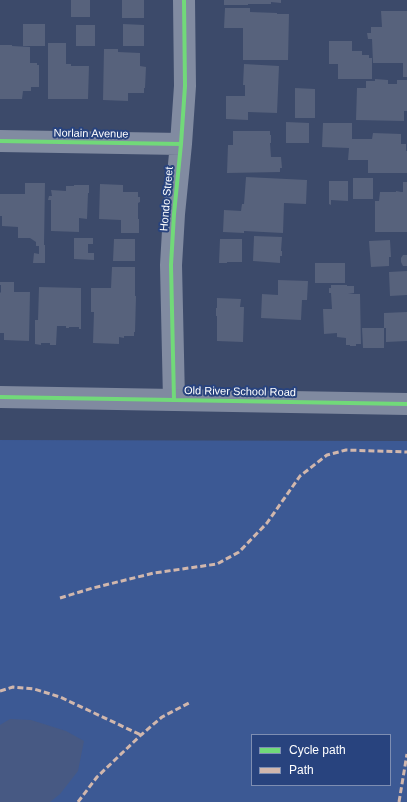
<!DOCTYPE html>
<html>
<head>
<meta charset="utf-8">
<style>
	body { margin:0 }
	#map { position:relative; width:407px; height:802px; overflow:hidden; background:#3c4a6a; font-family:Arial,sans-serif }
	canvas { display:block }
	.legend { position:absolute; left:251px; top:734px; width:140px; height:52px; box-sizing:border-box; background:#28437e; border:1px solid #7e8eb2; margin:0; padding:5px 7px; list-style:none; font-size:12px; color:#fff }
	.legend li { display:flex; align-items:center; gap:8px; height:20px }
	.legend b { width:20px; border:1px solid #7e8eb2 }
</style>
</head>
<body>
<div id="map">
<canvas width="407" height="802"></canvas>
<ul class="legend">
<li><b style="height:5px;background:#71d979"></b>Cycle path</li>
<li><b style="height:5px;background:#d1b7ad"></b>Path</li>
</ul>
</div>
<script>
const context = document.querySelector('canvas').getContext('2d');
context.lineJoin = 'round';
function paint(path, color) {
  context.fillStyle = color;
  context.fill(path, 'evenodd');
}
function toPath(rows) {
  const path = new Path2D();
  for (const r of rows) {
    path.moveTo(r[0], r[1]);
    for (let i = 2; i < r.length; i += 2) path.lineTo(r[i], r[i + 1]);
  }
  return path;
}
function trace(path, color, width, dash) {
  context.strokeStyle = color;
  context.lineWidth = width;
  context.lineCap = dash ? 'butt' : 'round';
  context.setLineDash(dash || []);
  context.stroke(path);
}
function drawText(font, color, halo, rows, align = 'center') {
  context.font = font + ' Arial,sans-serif';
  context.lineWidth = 4;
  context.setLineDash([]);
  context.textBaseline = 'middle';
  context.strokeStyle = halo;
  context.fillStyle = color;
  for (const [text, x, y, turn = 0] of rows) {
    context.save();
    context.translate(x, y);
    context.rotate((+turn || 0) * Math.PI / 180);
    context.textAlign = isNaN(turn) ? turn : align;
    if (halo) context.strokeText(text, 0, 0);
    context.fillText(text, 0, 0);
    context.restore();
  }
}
paint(toPath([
	[0,440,407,441,407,802,0,802],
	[252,735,390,735,390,785,252,785]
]), '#3c5994');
paint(toPath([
	[10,719,31,720,66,731,84,741,78,771,60,794,50,802,0,802,0,725]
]), '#475983');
paint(toPath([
	[71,0,90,0,90,17,71,17],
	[122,0,144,0,144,18,122,18],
	[224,0,281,0,281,3,271,2,271,4,248,4,248,5,224,5],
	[225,8,250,8,250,12,277,13,277,14,289,14,288,60,243,60,243,28,224,28],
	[381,11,407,11,407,77,403,77,403,63,373,63,372,39,368,39,367,33,371,33,371,27,382,27],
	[23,24,45,24,45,46,23,46],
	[123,24,144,25,144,46,123,46],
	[76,25,95,25,95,46,76,46],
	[329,41,352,41,352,51,362,51,362,55,369,55,369,58,372,58,372,79,338,79,338,64,329,64],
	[48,43,66,43,66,64,71,64,71,66,89,66,88,99,48,99],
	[0,45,12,45,12,46,30,47,30,63,37,63,37,65,39,65,39,87,31,87,31,91,23,91,22,99,0,99],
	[104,49,118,49,118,52,140,53,140,66,146,67,145,88,144,88,144,93,128,93,128,101,103,100],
	[244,64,279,66,277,113,248,112,248,120,226,119,226,96,245,96,245,85,243,85],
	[375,79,388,80,388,84,397,84,397,80,407,80,407,111,404,111,404,121,356,120,357,88,366,88,366,81,375,81],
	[295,88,315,89,315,118,295,118],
	[286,122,309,123,309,143,286,143],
	[323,123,352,123,352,139,372,139,373,133,401,134,401,144,406,144,406,151,407,151,407,173,368,173,368,160,348,160,349,148,322,147],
	[233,131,270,131,270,135,271,135,271,143,270,143,271,157,281,157,282,168,280,168,280,172,227,173,228,145,233,145],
	[246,177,307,180,306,204,284,203,283,233,244,231,244,233,223,232,224,210,241,211,242,204,244,204],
	[353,178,373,178,373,199,353,199],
	[329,181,348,181,348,201,331,200,331,205,329,204],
	[403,182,407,182,407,232,375,232,375,201,379,201,380,192,396,192,396,191,401,192,403,192],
	[25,183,45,183,44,245,45,245,45,263,33,263,34,253,39,254,39,246,36,246,36,242,30,238,18,238,18,227,2,226,2,216,0,216,0,194,25,194],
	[100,184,123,185,123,192,138,192,138,197,140,197,140,202,138,203,138,219,139,219,139,233,121,233,121,220,99,219],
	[74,185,89,185,89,193,88,193,87,219,79,218,79,232,51,231,51,200,48,200,49,196,52,196,51,190,66,191,66,186,74,186],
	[254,236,282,237,281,251,282,251,282,256,280,256,280,263,253,261],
	[74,238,93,238,93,244,88,244,88,253,94,253,94,260,74,259],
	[114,239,135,239,135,261,113,261],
	[220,239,242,239,242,262,227,262,227,263,219,263],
	[390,240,391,257,389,257,389,266,371,267,369,241],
	[403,255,407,255,407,266,403,266,401,262,401,258],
	[315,263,345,263,345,283,315,283],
	[112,267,135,267,135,296,136,296,135,332,134,332,134,336,124,336,124,338,119,337,119,344,93,343,94,312,91,312,91,288,111,288],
	[407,271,407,295,390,296,389,272],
	[278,280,308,281,307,300,302,300,301,320,261,318,262,294,278,295],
	[0,282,14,282,14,292,30,292,29,341,4,340,4,333,0,333,0,292,1,293,1,285,0,285],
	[331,285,347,285,347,286,354,286,354,293,348,294,360,294,361,344,356,344,356,346,350,346,350,345,346,345,346,338,337,337,337,333,324,334,323,309,332,309,331,293,329,293,329,288,331,288],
	[39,287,81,288,81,329,79,329,79,327,69,327,69,328,66,328,66,326,57,326,56,345,50,345,50,343,41,343,41,345,35,344,35,320,38,320],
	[217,298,241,299,240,307,244,307,243,342,217,341,217,316,216,316,216,308,217,308],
	[407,312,407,341,386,342,386,328,384,328,384,313],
	[362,328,384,328,384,348,363,348]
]), '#57627c');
trace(toPath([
	[0,141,181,144],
	[174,400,171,265,174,214,181,144,185,86,184,0]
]), '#818ba1', 22);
trace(toPath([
	[0,397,407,404]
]), '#808aa0', 22);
trace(toPath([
	[60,598,93,588,154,573,217,564,239,552,267,523,300,476,327,455,346,450,407,452],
	[0,691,13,687,34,689,60,697,141,735],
	[78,802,97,777,141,735,162,717,189,703],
	[399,802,407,754]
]), '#d1b7ad', 3, [6, 3]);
trace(toPath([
	[0,141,181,144],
	[0,397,407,404],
	[174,400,171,265,174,214,181,144,185,86,184,0]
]), '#71d979', 4);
drawText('11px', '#fff', '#28437e', [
	["Norlain Avenue",91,134,1],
	["Hondo Street",167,199,-85],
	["Old River School Road",240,392,1]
]);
</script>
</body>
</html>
